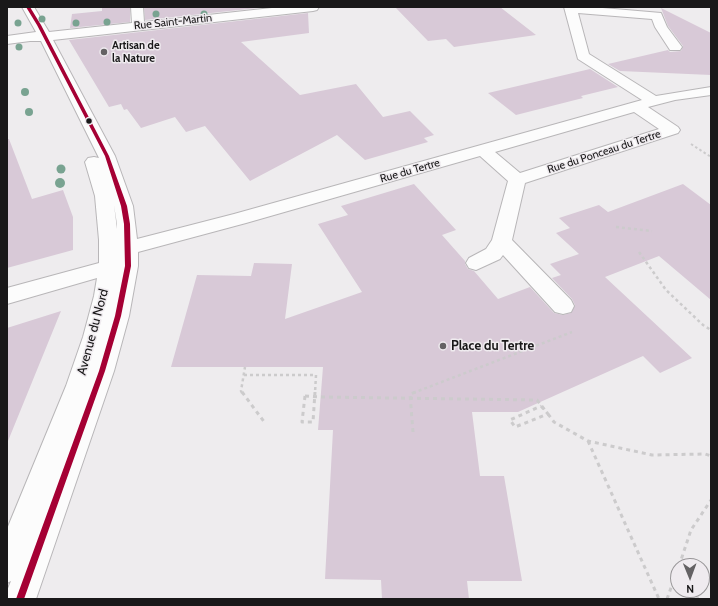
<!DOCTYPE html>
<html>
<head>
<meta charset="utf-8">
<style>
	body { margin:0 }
	#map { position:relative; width:718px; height:606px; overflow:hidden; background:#eeecee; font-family:Cabin,sans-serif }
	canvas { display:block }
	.frame { position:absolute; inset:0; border:8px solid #191819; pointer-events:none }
	.north { position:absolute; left:670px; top:558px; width:40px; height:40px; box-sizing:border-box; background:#efebef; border:1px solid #999799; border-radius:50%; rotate:179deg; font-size:11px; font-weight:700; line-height:16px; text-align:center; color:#191819 }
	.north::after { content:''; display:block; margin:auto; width:14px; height:18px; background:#646264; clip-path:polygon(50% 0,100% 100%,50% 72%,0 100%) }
</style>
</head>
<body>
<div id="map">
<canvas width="718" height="606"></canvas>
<div class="frame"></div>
<div class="north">N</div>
</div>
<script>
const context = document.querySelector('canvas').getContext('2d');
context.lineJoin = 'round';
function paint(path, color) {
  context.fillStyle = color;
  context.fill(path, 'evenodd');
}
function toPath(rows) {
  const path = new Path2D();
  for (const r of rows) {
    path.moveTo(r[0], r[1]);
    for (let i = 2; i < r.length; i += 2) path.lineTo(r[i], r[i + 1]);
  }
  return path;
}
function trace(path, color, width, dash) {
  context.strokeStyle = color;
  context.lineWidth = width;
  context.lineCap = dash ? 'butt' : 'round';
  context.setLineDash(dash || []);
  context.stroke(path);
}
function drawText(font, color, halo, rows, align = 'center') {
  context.font = font + ' Cabin,sans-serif';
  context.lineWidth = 3;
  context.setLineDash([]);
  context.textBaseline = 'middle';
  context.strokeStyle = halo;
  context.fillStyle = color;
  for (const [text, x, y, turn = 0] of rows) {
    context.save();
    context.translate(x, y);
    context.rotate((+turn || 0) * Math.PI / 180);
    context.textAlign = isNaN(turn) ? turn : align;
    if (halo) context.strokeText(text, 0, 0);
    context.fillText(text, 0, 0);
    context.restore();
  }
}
paint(toPath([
	[102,7,130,7,130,22,70,28,72,14,102,11],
	[144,7,267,7,145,20],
	[395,7,500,7,536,35,454,47,446,39,428,41],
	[661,8,711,33,711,75,620,71,608,64,668,50,670,52,681,51,683,46,668,26],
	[308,13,309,33,241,42,300,95,356,84,383,117,410,111,434,135,424,138,428,142,365,160,337,135,250,181,205,126,186,132,175,117,141,128,127,109,124,110,121,104,109,107,69,40],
	[590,69,618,87,581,96,583,98,516,115,488,93],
	[7,139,9,139,32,199,63,190,73,217,73,250,7,268],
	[414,184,456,230,442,235,465,261,465,264,468,269,474,271,498,299,530,287,554,313,563,315,571,313,575,305,572,299,552,278,561,275,550,264,579,254,556,233,570,228,559,218,599,205,608,212,683,184,711,205,711,300,659,256,605,277,692,358,660,373,643,356,518,412,472,412,480,476,504,476,522,581,467,581,469,599,382,599,381,580,325,579,333,430,318,430,323,367,171,367,197,275,251,276,254,263,292,264,285,319,362,292,318,224,348,215,341,206],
	[61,311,8,441,7,441,7,328]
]), '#d8c9d7');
const minor = toPath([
	[22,7,34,7,49,32,132,23,131,7,143,7,144,22,281,7,319,7,317,10,313,11,53,40,115,156,133,206,137,239,234,214,642,100,578,59,564,7,591,7,661,13,667,27,682,47,680,50,670,50,655,27,652,19,578,13,589,54,656,96,711,87,711,95,675,100,648,107,678,127,680,130,678,133,525,183,512,240,571,300,574,306,571,312,563,314,555,312,503,255,500,259,476,270,469,268,466,263,469,258,486,249,492,240,508,181,480,156,246,223,138,252,138,266,129,316,114,371,36,599,7,599,7,591,11,581,7,583,7,529,66,386,83,337,94,296,97,278,7,304,7,288,99,263,99,240,95,196,85,162,88,158,94,157,99,158,41,41,30,41,7,44,7,36,36,32,22,7],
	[634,112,659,129,520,173,495,152,634,112],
	[114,205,117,224,117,229,114,205]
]);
trace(minor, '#b8b6b8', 2);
trace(toPath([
	[691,144,711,157],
	[616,227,619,227]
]), '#cccbcc', 2, [2.5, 2.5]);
trace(toPath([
	[616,227,652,231],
	[639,252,666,290,703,325,711,330],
	[244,375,316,375,315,393],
	[242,393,241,391,245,367],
	[413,393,572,332]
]), '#cccbcc', 2.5, [3, 3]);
trace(toPath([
	[242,392,265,423],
	[305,396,302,422,313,422,315,392],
	[321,397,537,400,548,414],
	[541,406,548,414,515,427,510,420,541,406],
	[548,414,554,422,588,441,652,455,705,454,711,456],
	[413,432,410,394,416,392],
	[588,441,659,599],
	[679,566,691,530,711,500],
	[693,590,698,599],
	[667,599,678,568]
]), '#cccbcc', 3, [4, 4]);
paint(minor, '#fcfcfc');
trace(toPath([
	[305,396,321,397]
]), '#cccbcc', 3, [4, 4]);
paint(toPath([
	[26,7,30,7,41,25,109,156,127,206,130,224,131,266,121,316,105,371,24,599,16,599,99,371,115,316,125,266,124,224,121,206,105,156,37,25,26,7]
]), '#a50034');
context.fillStyle = '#79a391';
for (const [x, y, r] of [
	[156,14,3.5],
	[204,14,3.5],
	[42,19,3.5],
	[107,22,3.5],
	[18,23,3.5],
	[76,23,3.5],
	[19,47,3.5],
	[25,92,4],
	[29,112,4],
	[61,169,4.5],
	[60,183,5]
]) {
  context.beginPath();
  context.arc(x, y, r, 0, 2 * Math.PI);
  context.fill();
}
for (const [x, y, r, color] of [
	[104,52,4,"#646264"],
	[89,121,3.5,"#191819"],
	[443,346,4,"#646264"]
]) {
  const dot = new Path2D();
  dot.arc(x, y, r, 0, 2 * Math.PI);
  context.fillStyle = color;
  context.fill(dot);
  trace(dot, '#efebef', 1.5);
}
drawText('11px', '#191819', '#efebef', [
	["Rue Saint-Martin",173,22,-6],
	["Rue du Ponceau du Tertre",604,152,-18],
	["Rue du Tertre",410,171,-16]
]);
drawText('bold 11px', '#191819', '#efebef', [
	["Artisan de",112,46],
	["la Nature",112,59]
], 'left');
drawText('13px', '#191819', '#efebef', [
	["Avenue du Nord",93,332,-75]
]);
drawText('bold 13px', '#191819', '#efebef', [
	["Place du Tertre",451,346]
], 'left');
</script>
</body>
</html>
